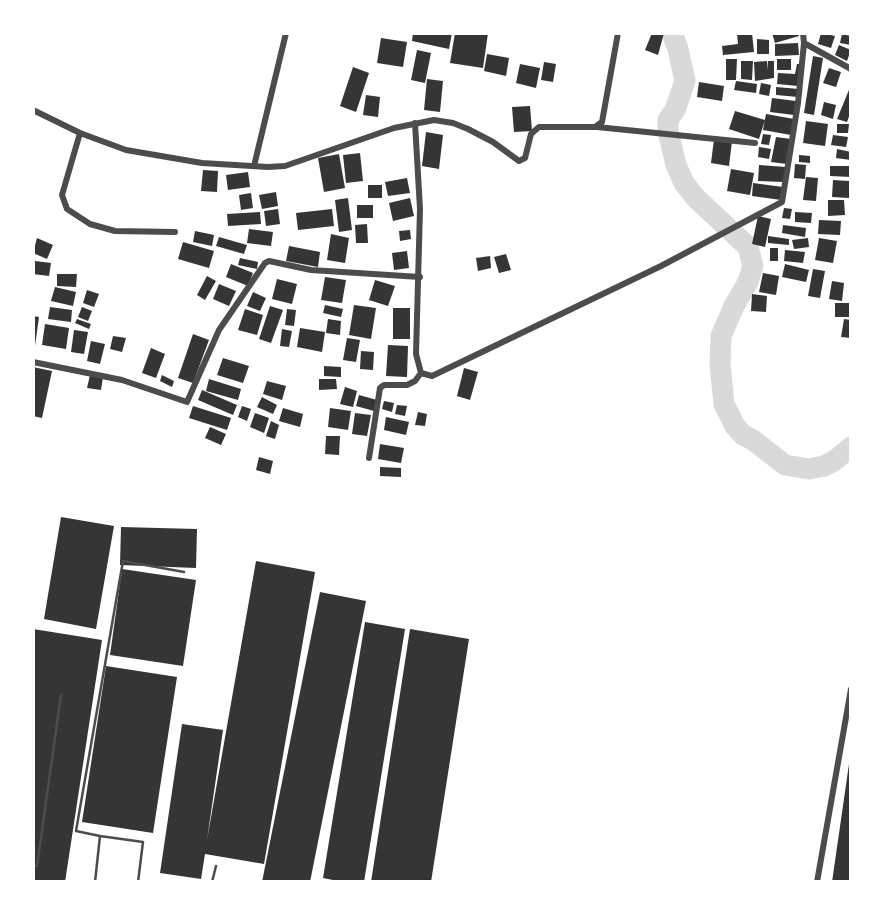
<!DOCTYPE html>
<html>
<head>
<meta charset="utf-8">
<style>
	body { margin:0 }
	#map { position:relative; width:884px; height:915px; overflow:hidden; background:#fff; font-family:"Exo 2",sans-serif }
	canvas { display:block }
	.frame { position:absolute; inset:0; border:35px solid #fff; pointer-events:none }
</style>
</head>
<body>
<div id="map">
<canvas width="884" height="915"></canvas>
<div class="frame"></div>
</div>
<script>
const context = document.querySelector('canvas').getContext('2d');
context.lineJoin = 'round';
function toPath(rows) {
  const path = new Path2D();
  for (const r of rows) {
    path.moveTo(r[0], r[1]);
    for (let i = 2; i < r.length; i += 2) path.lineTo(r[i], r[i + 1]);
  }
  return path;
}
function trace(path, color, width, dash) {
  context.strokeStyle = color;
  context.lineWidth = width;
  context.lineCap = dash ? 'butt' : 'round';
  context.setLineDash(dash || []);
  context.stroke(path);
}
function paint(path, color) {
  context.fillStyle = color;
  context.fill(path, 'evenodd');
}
trace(toPath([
	[672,33,678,49,685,81,675,110,668,120,668,131,676,165,684,183,695,197,748,247,753,266,748,282,734,306,721,336,720,364,724,404,735,426,743,435,753,440,785,465,809,469,824,466,834,461,851,447]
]), '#d9d9d9', 21);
paint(toPath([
	[413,33,452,33,449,49,412,41],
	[455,33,488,33,483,68,450,63],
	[652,33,664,33,658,55,645,50],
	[737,33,752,33,754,52,723,55,722,46,738,44],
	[772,33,798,33,799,36,775,43],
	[821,33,835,36,831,48,818,44],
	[842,34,851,36,851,45,840,43],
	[381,38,407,42,403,67,377,63],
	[757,39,769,40,769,54,757,54],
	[798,43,799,55,775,56,775,44],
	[839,45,851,50,847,61,835,55],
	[417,50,431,53,425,83,411,80],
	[487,54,509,58,506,76,484,71],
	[813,56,823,58,814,115,804,113],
	[726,59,737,59,736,80,726,80],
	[777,59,791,59,791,70,777,70],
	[741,61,753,61,752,80,741,79],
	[767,61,768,70,768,61,774,61,774,78,755,81,754,62],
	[544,62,556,64,553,82,541,80],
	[520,64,540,68,536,88,516,83],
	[797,64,801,64,798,86,777,84,778,73,795,74],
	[353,67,369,73,356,112,340,106],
	[829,68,841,72,836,87,823,83],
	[427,79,443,81,440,112,424,110],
	[736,81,757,84,756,93,734,90],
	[699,82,724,86,722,101,697,97],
	[761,83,771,85,769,96,759,94],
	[851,85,851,111,847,122,837,119],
	[776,87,799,89,798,97,776,95],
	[366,95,380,97,378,117,363,115],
	[772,98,796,101,794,115,770,112],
	[824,102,836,105,833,119,821,115],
	[530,106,532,131,514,132,512,107],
	[735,111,765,120,759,139,729,129],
	[766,114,794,119,791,135,763,130],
	[806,121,828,124,825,146,803,143],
	[837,124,849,124,848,133,837,133],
	[426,132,443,135,439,169,422,166],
	[763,134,771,135,769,145,761,144],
	[833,135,848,137,846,147,831,145],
	[776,137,791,139,787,164,771,162],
	[714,139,732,141,729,166,711,163],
	[759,147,771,149,769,159,758,157],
	[837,149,851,152,851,160,836,158],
	[360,153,363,181,346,183,343,155],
	[339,154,345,188,324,192,318,158],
	[799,155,810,156,810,163,799,162],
	[795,164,806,165,805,179,794,178],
	[759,165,786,167,784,182,758,181],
	[830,166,851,166,851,177,830,176],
	[731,169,754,173,750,195,727,191],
	[203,170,218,171,217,192,201,191],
	[248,172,250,187,228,190,226,175],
	[806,177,818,178,816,201,803,200],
	[407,178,410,193,388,196,385,182],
	[833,180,850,181,849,198,832,197],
	[753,183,783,187,781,200,752,196],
	[368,185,382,185,382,198,368,198],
	[276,192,278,206,262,209,259,195],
	[251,193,253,208,241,210,239,195],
	[348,198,352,230,339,232,335,200],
	[410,198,414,216,393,221,389,203],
	[828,200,844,200,845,215,828,216],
	[357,205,373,205,373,218,357,218],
	[784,208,792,209,790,219,782,218],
	[278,209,280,224,266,226,264,211],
	[332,209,334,226,298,230,296,213],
	[260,212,261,224,228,226,227,214],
	[795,212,812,213,811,223,795,222],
	[758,216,771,219,765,247,752,244],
	[819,220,841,221,840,235,818,234],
	[367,224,368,243,356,243,355,225],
	[783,225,806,228,805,237,782,233],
	[249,229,273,232,271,246,247,243],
	[410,230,411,239,400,241,399,231],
	[195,231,214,235,212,246,193,242],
	[331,234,349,238,345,263,327,260],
	[768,236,789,239,789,245,768,243],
	[219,237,247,245,244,254,216,246],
	[37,238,53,245,47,259,33,253],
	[808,238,809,247,794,249,792,240],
	[819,238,837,241,833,263,815,260],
	[183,242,214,251,209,268,178,259],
	[289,246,320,252,318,267,286,261],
	[770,248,778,248,778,261,770,261],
	[785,250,805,252,803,263,784,261],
	[407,251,409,268,394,270,392,253],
	[506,254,511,270,499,273,494,257],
	[490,256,491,268,478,271,476,258],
	[240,258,258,262,257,269,238,265],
	[35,261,51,263,49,276,33,274],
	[231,264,253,273,248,286,226,277],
	[785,264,809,270,806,282,782,277],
	[813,269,825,271,820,298,808,296],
	[763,273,779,276,776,295,759,292],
	[57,274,77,274,76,287,57,286],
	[207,276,216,281,205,300,197,295],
	[325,277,346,280,342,303,321,300],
	[277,279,297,284,292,304,272,299],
	[375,280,395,286,388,306,369,300],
	[832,281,844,283,842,301,829,299],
	[219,284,236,291,229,306,213,299],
	[55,287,76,292,73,306,51,301],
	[87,290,99,294,94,307,83,303],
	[253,292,266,298,260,311,247,306],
	[752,294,767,296,766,312,751,311],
	[835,303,851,303,851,317,835,317],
	[325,305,343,309,341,317,323,313],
	[354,305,376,308,371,339,349,335],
	[270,306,283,310,271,343,259,339],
	[50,307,72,310,71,322,48,319],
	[82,307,92,311,88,321,78,317],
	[393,308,410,308,410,339,393,339],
	[245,309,263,315,257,335,238,330],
	[287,309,296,310,294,326,285,325],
	[33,316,39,317,35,346,33,346],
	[77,319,91,324,89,329,75,323],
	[328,319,341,321,340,335,326,333],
	[844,319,851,320,851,338,841,337],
	[45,324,69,328,66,349,42,345],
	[300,328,325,332,322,352,297,347],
	[282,329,292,331,289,347,280,346],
	[74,330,88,332,84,354,71,352],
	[193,334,209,340,193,383,178,378],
	[113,336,126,338,122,352,110,349],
	[347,338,360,340,356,362,343,360],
	[91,341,105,344,100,364,87,361],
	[388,345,408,346,407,377,386,376],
	[151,348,165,354,156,378,142,373],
	[361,351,374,352,373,370,360,369],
	[223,358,249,366,243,383,217,375],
	[324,366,341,367,341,377,324,376],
	[33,367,52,371,42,418,33,416],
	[464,368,478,372,470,400,457,396],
	[90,375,103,377,101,390,87,388],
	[162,375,174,381,172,387,160,381],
	[209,379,241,389,238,400,206,391],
	[319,379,336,379,337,389,319,390],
	[267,381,286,386,282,400,263,394],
	[345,387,357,391,353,407,340,404],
	[202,390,237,405,233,415,198,400],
	[359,395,377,400,374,411,356,406],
	[262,397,277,405,273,414,257,407],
	[384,401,394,403,392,412,382,409],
	[397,405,407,406,405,416,395,414],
	[193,406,231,418,227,430,189,418],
	[242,406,251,409,247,421,238,417],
	[283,408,303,414,300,427,279,421],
	[330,408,351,411,348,430,328,427],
	[418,412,427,414,425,426,415,425],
	[255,413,269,418,264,433,250,427],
	[355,413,371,415,367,436,352,434],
	[386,417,409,422,406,435,384,430],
	[271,421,279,425,275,439,266,436],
	[210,427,226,434,221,445,205,438],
	[326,436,340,436,339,455,325,454],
	[380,444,404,448,401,463,378,459],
	[259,457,273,461,270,474,256,470],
	[380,467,401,468,401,477,380,476],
	[61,517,114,526,96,629,44,619],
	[121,527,197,529,196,568,120,565],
	[256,561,315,572,264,864,205,854,201,879,160,873,182,724,223,730,207,840],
	[122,569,196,580,183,666,110,655],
	[320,592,366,601,310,882,262,882],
	[365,622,405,629,364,882,343,882,323,878],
	[33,629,102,640,65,882,33,882],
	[410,629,469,639,431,882,371,882],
	[106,666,177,677,153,833,82,822],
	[849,764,851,882,832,882]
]), '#353535');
trace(toPath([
	[100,836,76,831,123,561,184,572],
	[33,866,37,866,61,695],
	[95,882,100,836,143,842,138,882],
	[212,882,216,866]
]), '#4c4c4c', 2.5);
trace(toPath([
	[803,33,804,43,851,69],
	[33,110,80,133,126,150,202,163,268,167,285,166,394,128,434,120,453,123,468,129,493,142,519,161,525,158,531,134,539,127,595,127,602,122,618,33],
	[415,123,420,209,416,354,421,373,432,376,661,266,782,202,798,103,804,43],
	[597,127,755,143],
	[80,133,62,195,67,209,90,224,115,231,175,232],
	[254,166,286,33],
	[33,362,122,380,187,402,219,330,265,263,269,261,311,270,420,277],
	[369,458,380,388,384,385,407,385,415,381,421,373],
	[817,882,851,689]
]), '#4c4c4c', 6);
</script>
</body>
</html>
